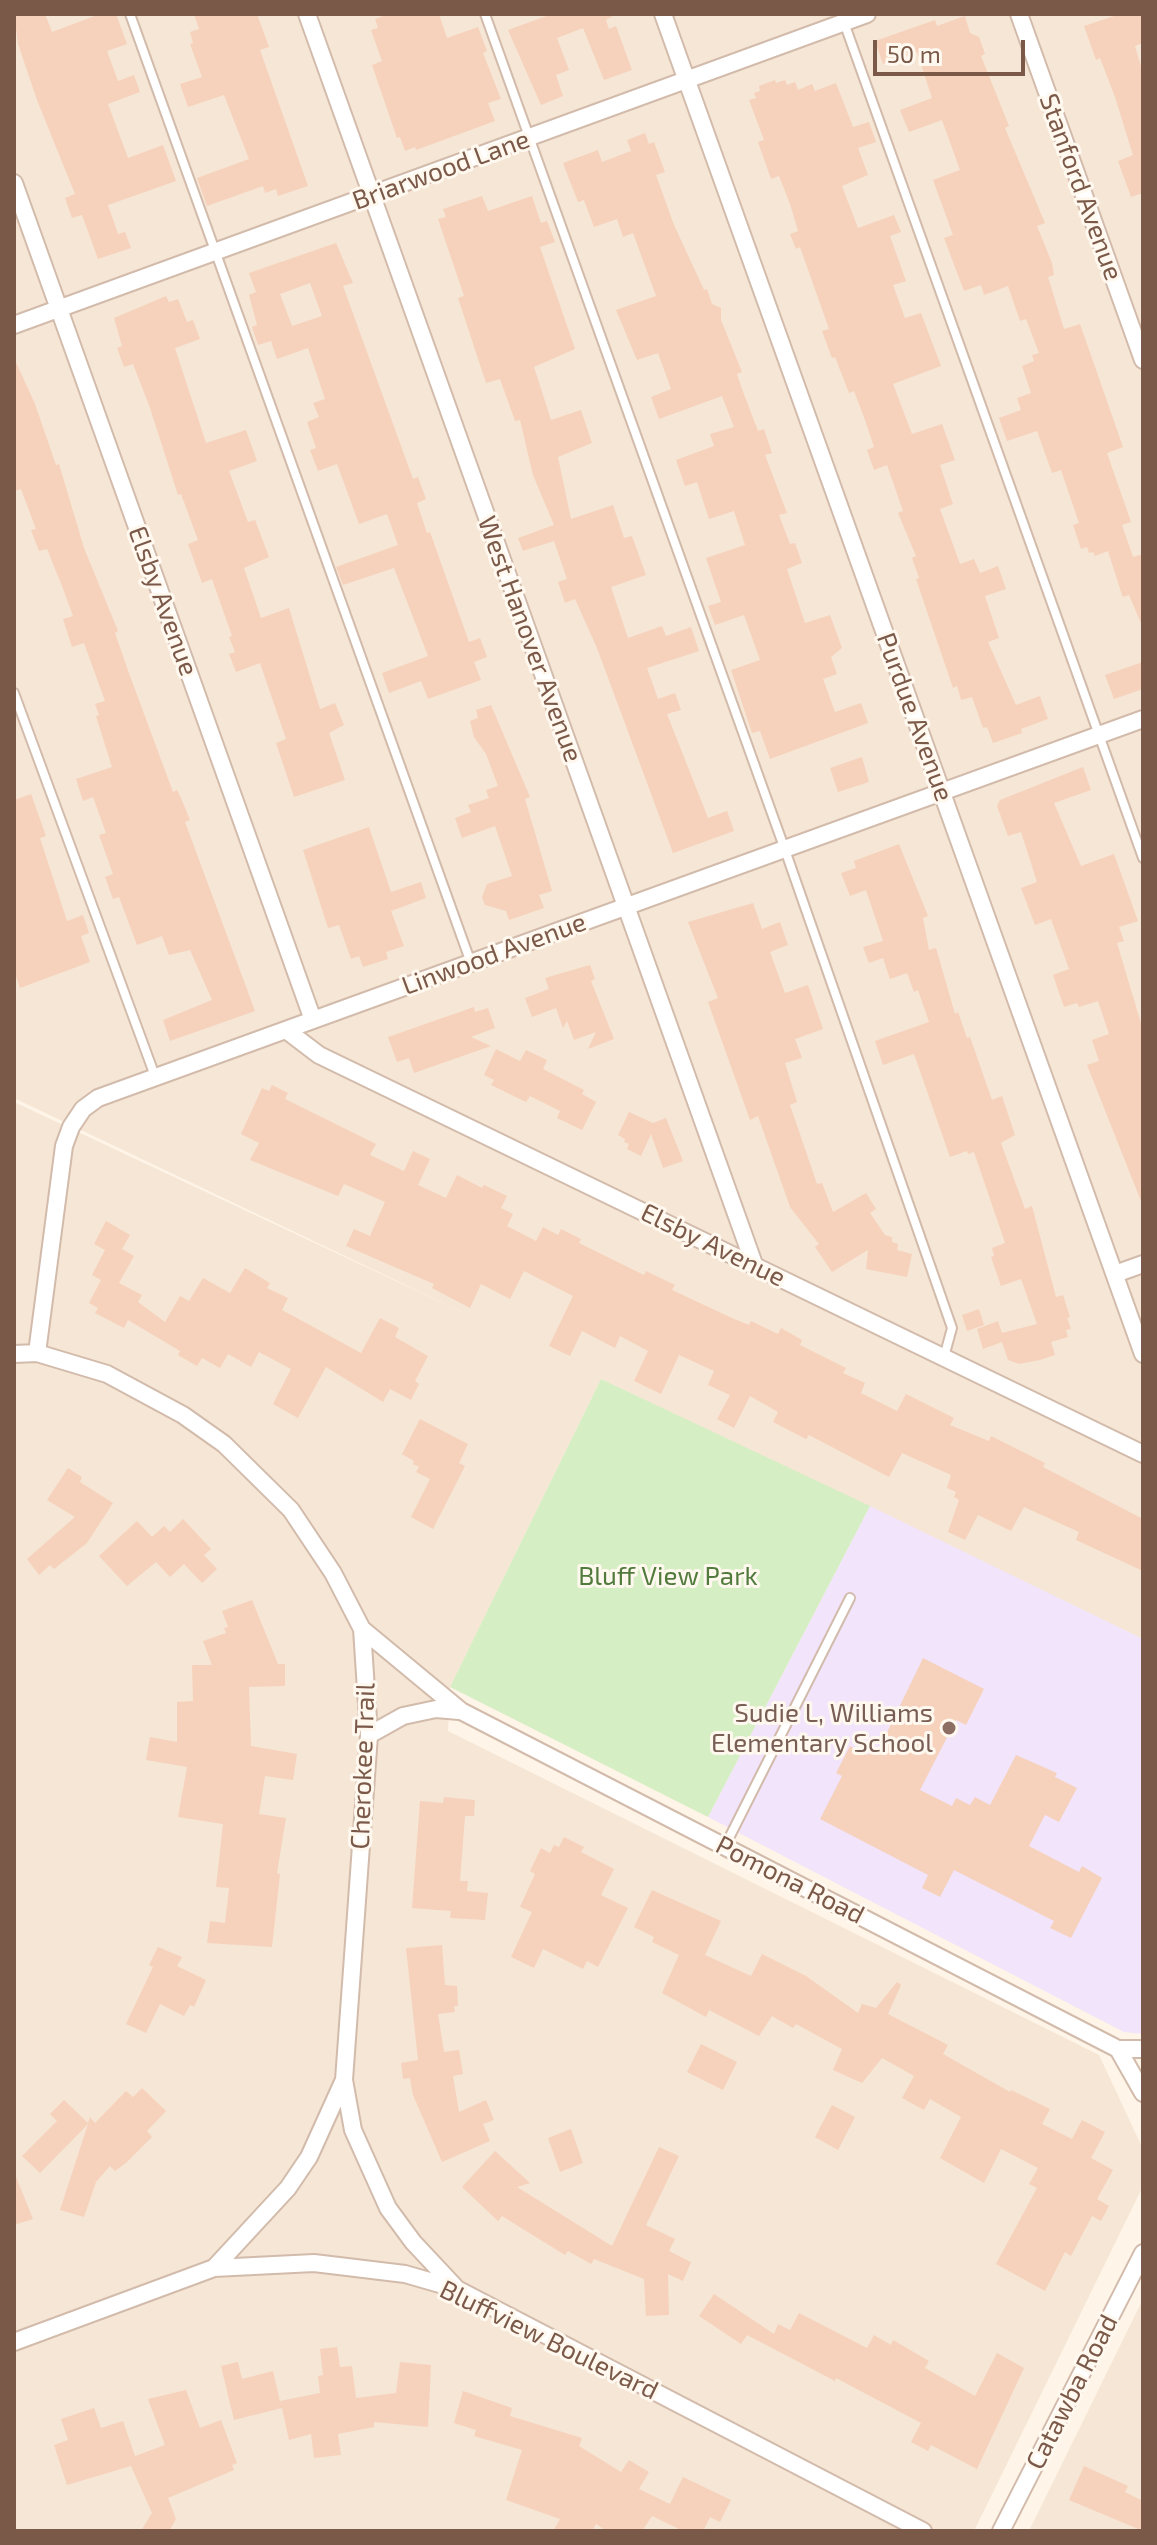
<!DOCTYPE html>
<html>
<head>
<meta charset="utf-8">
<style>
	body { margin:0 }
	#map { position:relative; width:1157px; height:2545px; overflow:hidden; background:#fef4e7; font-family:"Exo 2",sans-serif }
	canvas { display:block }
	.frame { position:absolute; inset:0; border:16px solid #7b5949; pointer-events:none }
	.scale { position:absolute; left:873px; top:40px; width:152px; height:36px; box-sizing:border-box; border:4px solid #7b5949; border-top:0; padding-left:10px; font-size:24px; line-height:28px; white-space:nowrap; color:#7b5949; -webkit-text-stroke:6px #fff8ef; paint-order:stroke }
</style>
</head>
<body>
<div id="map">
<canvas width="1157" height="2545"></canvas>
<div class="frame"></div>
<div class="scale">50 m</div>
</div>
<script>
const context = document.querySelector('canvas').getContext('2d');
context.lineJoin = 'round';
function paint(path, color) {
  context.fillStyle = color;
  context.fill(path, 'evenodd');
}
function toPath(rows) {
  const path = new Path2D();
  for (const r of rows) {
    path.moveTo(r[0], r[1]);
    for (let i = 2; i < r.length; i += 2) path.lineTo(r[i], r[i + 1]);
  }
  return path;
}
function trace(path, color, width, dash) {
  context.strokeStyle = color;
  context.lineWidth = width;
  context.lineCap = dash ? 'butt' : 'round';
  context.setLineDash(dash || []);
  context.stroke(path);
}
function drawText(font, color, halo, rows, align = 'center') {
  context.font = font + ' "Exo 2",sans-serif';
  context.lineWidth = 6;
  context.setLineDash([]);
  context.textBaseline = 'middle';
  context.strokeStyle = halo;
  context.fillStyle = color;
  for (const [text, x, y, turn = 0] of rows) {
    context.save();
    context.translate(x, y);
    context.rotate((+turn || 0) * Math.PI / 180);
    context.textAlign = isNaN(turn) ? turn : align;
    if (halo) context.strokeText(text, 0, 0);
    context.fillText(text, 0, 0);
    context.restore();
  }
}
paint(toPath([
	[14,14,1143,14,1143,1639,601,1379,450,1687,448,1731,1099,2055,1143,2149,1143,2186,974,2531,14,2531,14,1102,479,1320,14,1098],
	[1143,2299,1143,2531,1029,2531]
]), '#f6e6d5');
paint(toPath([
	[870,1506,1143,1639,1143,2034,1124,2032,708,1817]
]), '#f2e4fb');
paint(toPath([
	[601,1379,870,1506,708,1817,450,1687]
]), '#d6eec4');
paint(toPath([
	[14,14,45,14,52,32,100,14,116,14,127,44,107,51,118,81,134,75,140,92,108,104,128,158,163,145,176,181,108,205,118,234,125,232,131,248,98,259,82,215,72,218,65,198,75,194,37,100,18,44],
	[194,14,257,14,269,47,260,50,308,186,278,196,276,189,265,193,263,186,207,206,197,178,249,159,224,95,188,107,180,84,202,77,190,44,193,43,190,32,199,29],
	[389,14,439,14,447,38,478,27,487,51,483,53,501,99,488,103,495,121,416,150,415,147,405,151,400,137,397,138,372,65,382,61,371,30,378,28,375,19],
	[552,14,616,14,606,20,609,29,616,26,632,70,604,80,583,28,557,38,569,70,556,75,563,96,541,105,508,30],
	[1120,14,1140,14,1143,23,1143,43,1135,46,1143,73,1143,193,1131,197,1118,161,1133,155,1115,97,1100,58,1096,60,1084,26],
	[965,16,970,33,979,37,985,54,981,56,1009,126,1005,128,1045,223,1037,226,1052,263,1054,275,1048,277,1064,329,1080,324,1123,447,1107,453,1131,522,1122,525,1133,557,1143,554,1143,628,1129,595,1123,597,1121,592,1108,551,1095,556,1093,552,1089,553,1087,547,1081,549,1073,525,1079,523,1061,470,1052,473,1037,431,1007,441,999,418,1021,410,1017,398,1031,393,1022,366,1034,361,1032,355,1039,353,1026,319,1020,321,1008,286,984,295,981,285,964,291,944,238,953,235,933,180,960,170,942,120,909,132,900,110,932,98,917,52,883,64,875,41,935,20,937,26],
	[775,80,776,83,785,80,787,85,795,82,798,90,812,84,815,91,836,83,853,127,869,122,876,142,858,148,868,175,842,186,858,228,894,215,901,232,890,236,906,281,893,285,905,318,921,313,941,366,893,384,912,434,942,424,955,460,940,465,953,504,940,509,960,564,974,559,980,573,998,566,1006,589,985,596,999,638,988,642,1016,705,1040,696,1048,719,1021,729,1022,733,993,743,987,727,983,728,972,697,961,700,957,686,953,688,916,579,919,578,912,558,916,556,898,513,903,511,887,465,874,470,867,450,874,447,865,420,854,391,849,393,835,357,832,358,822,331,829,329,800,247,796,249,790,234,798,231,790,204,779,176,771,179,758,142,764,140,749,100,756,98,754,93,760,91,759,86],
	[645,133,649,144,654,142,665,172,656,175,674,225,704,290,707,289,712,304,721,308,721,320,742,372,737,374,742,389,758,431,764,429,772,453,765,455,787,513,779,515,790,544,795,543,802,563,787,569,805,623,830,615,842,648,831,657,837,674,823,679,835,712,861,703,868,723,770,759,760,731,752,733,731,670,760,660,744,615,715,625,708,606,721,602,706,558,745,545,734,511,709,519,697,482,685,486,676,460,714,446,710,434,734,427,722,396,659,419,651,397,671,389,658,353,637,360,616,310,656,296,633,233,623,237,617,219,594,227,584,200,578,202,563,163,598,150,602,162,631,151,627,140],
	[482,196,488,211,532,196,541,223,547,221,555,242,540,247,575,349,534,367,551,420,581,410,592,443,558,457,571,519,613,505,624,538,632,536,646,575,611,587,628,638,662,626,666,636,691,627,699,651,647,668,658,699,675,693,681,710,667,714,708,818,727,811,734,831,673,853,597,648,575,599,565,603,558,582,567,579,554,541,523,551,518,538,554,525,533,475,520,420,515,421,500,379,486,383,458,298,464,296,438,219,446,217,443,209],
	[336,243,353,283,343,286,413,479,418,477,426,499,417,503,427,533,430,532,469,642,480,638,487,657,474,662,481,680,428,699,421,681,389,693,382,673,428,656,394,568,343,585,336,567,398,545,387,514,359,524,337,464,318,471,310,450,316,448,307,422,319,417,313,403,325,399,308,348,277,359,271,341,258,345,252,327,257,325,249,295,256,292,249,273],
	[310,283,322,316,292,326,280,294],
	[166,296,169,302,178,299,187,322,193,320,200,339,175,348,206,443,246,430,257,461,229,471,248,522,255,520,269,557,244,568,261,618,289,608,320,709,335,703,344,725,329,733,345,780,294,797,276,743,286,739,260,663,236,672,229,654,235,652,229,637,232,636,212,579,202,583,188,544,198,540,181,494,178,495,149,405,133,364,124,367,117,348,122,346,114,318],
	[14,358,35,404,56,465,59,464,84,548,118,631,115,633,130,676,173,792,177,790,181,798,190,820,185,822,255,1011,170,1041,163,1020,212,1000,190,950,169,955,162,936,137,945,119,897,113,899,105,877,113,874,99,835,106,833,93,797,83,801,76,779,112,767,96,716,99,715,95,704,105,701,84,643,72,647,63,619,73,616,62,586,47,549,39,551,31,530,36,529,21,489,14,491],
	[1143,662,1143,689,1114,699,1105,675],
	[491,705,530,797,525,799,552,891,539,895,544,908,509,920,506,911,485,905,482,897,487,884,512,876,495,826,462,838,455,818,471,812,468,805,489,798,486,790,498,786,486,754,474,737,470,721,478,718,476,710],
	[862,757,869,782,838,792,830,768],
	[1083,767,1091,790,1054,803,1081,866,1114,854,1138,921,1119,927,1124,941,1117,943,1143,1030,1141,1201,1087,1065,1099,1061,1092,1040,1109,1034,1098,1001,1079,1007,1077,1003,1064,1007,1053,975,1069,969,1051,919,1035,925,1021,888,1037,882,1021,832,1008,836,997,806,1000,800],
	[31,794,46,836,40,838,67,921,83,915,89,933,81,936,90,962,20,988,14,970,14,800],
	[369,827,391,892,421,882,426,898,391,911,404,946,386,952,388,959,363,967,359,956,351,959,339,925,328,928,303,850],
	[899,844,928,916,923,918,929,950,936,948,955,1014,958,1012,967,1038,970,1037,992,1100,1002,1096,1015,1135,1001,1143,1025,1209,1032,1206,1056,1297,1063,1295,1070,1317,1067,1318,1071,1329,1066,1330,1068,1337,1051,1342,1055,1355,1040,1360,1019,1364,1008,1360,1002,1342,983,1349,977,1329,998,1321,1002,1333,1037,1324,1021,1279,1001,1286,991,1257,994,1256,992,1248,1005,1243,974,1152,968,1154,967,1151,950,1157,914,1054,883,1065,875,1041,929,1022,918,990,914,992,907,973,890,979,883,958,869,963,863,947,883,941,866,890,850,896,841,873,856,868,854,861],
	[753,903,762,929,780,922,788,945,770,952,785,993,808,985,823,1029,795,1039,802,1058,785,1063,797,1102,790,1105,817,1184,822,1183,833,1212,866,1193,876,1209,870,1213,885,1235,892,1237,892,1242,898,1244,897,1250,912,1254,907,1277,866,1269,868,1250,832,1272,815,1247,819,1244,790,1207,758,1116,750,1120,708,1002,718,998,688,922],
	[590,965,595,979,591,981,614,1039,588,1049,596,1032,574,1040,567,1021,563,1028,556,1008,532,1017,525,998,549,989,545,978],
	[474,1007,475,1012,488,1008,495,1028,471,1037,491,1046,414,1073,409,1058,397,1062,388,1037],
	[496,1049,520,1061,526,1050,547,1060,543,1069,584,1090,582,1094,596,1102,582,1130,557,1118,560,1111,530,1096,526,1102,491,1085,494,1080,484,1075],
	[272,1085,288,1093,285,1099,376,1144,370,1155,404,1171,413,1151,430,1159,418,1185,446,1198,457,1175,482,1188,484,1185,507,1196,501,1208,513,1214,507,1226,536,1241,543,1227,558,1235,561,1229,581,1239,579,1243,644,1275,646,1271,675,1285,672,1290,732,1318,749,1325,751,1321,778,1334,781,1328,802,1340,800,1345,846,1368,843,1373,865,1383,861,1393,897,1411,906,1394,954,1418,950,1425,989,1441,991,1436,1045,1463,1043,1467,1143,1519,1143,1571,1076,1540,1079,1532,1024,1507,1011,1531,978,1515,965,1540,948,1532,959,1500,954,1497,956,1492,947,1488,951,1475,902,1453,889,1477,809,1435,806,1439,773,1422,778,1412,750,1396,734,1428,717,1419,730,1395,708,1385,714,1371,679,1355,661,1394,634,1381,648,1351,620,1336,615,1348,582,1331,570,1356,549,1346,573,1296,524,1271,510,1299,481,1284,470,1308,432,1288,434,1284,346,1246,354,1229,370,1236,385,1202,344,1184,338,1196,250,1160,259,1143,241,1134,262,1088,269,1091],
	[629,1112,653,1123,666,1118,683,1161,663,1168,651,1134,641,1156,627,1149,629,1144,624,1142,625,1139,618,1135],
	[106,1221,130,1235,122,1249,134,1256,119,1283,142,1295,138,1302,165,1322,180,1296,189,1301,203,1278,230,1293,245,1268,270,1283,267,1288,288,1298,282,1310,361,1353,380,1318,399,1328,395,1337,428,1356,415,1381,419,1384,411,1400,390,1389,383,1402,326,1367,298,1418,273,1404,291,1369,259,1352,251,1367,228,1354,220,1368,202,1358,197,1366,178,1355,180,1351,128,1320,124,1328,95,1313,98,1308,89,1303,101,1280,92,1275,105,1250,94,1244],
	[979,1309,984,1325,967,1331,962,1315],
	[420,1419,468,1444,459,1463,465,1466,433,1529,411,1517,430,1479,416,1472,419,1467,413,1464,414,1461,402,1454],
	[68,1468,82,1477,80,1482,113,1503,87,1543,54,1569,50,1565,39,1575,27,1559,75,1517,47,1500],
	[183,1519,211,1549,204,1555,217,1569,202,1583,184,1564,170,1577,156,1562,127,1586,99,1556,137,1521,152,1537,164,1526,170,1532],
	[252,1600,278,1664,285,1664,285,1686,249,1687,251,1746,297,1754,293,1780,265,1776,259,1814,286,1818,277,1873,280,1874,272,1947,207,1943,210,1921,225,1923,229,1888,216,1887,223,1824,178,1817,187,1767,146,1760,150,1737,177,1742,177,1702,193,1701,192,1665,212,1665,203,1641,226,1633,224,1628,228,1627,222,1611],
	[923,1658,984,1689,966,1725,956,1720,920,1790,952,1806,956,1798,970,1805,975,1797,990,1805,1016,1755,1057,1773,1055,1777,1077,1788,1059,1822,1045,1815,1029,1846,1079,1872,1082,1866,1102,1878,1071,1938,1050,1928,1054,1921,954,1870,940,1897,922,1888,928,1875,820,1819,842,1776,836,1773,850,1746,868,1755,872,1748,878,1751],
	[444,1797,475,1800,474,1816,465,1816,460,1881,468,1881,467,1891,488,1893,485,1920,450,1918,451,1911,412,1908,420,1801,443,1803],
	[564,1837,584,1847,581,1852,614,1869,601,1895,628,1908,598,1967,587,1961,583,1969,543,1949,534,1968,511,1957,532,1912,520,1907,535,1874,530,1871,541,1848,550,1853,554,1845,559,1847],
	[652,1890,721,1921,705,1955,751,1976,762,1954,806,1976,858,2013,862,2004,876,2008,897,1982,901,1985,888,2014,948,2045,943,2054,1010,2092,1011,2090,1050,2109,1042,2124,1072,2139,1082,2120,1105,2132,1091,2158,1113,2170,1097,2199,1109,2206,1101,2221,1092,2216,1071,2256,1065,2252,1045,2291,996,2264,1037,2188,1029,2184,1038,2168,1001,2149,984,2183,940,2158,961,2117,930,2099,924,2110,902,2098,914,2076,882,2058,862,2083,833,2070,842,2049,796,2024,793,2028,772,2016,759,2036,709,2010,706,2017,662,1993,679,1955,652,1942,654,1937,634,1927],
	[442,1945,445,1985,457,1986,458,2006,454,2006,455,2012,438,2014,444,2052,459,2050,463,2074,453,2076,459,2112,486,2100,494,2120,483,2124,490,2141,442,2162,413,2095,410,2078,403,2079,401,2063,418,2060,406,1948],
	[158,1947,182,1957,177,1966,206,1980,194,2007,190,2005,184,2016,160,2004,146,2033,126,2024,153,1967,149,1965],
	[701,2044,737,2062,723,2090,687,2072],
	[142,2088,166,2111,147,2131,152,2137,127,2162,115,2171,110,2166,96,2182,84,2217,60,2210,88,2124,40,2173,22,2156,57,2121,50,2114,64,2100,88,2123,90,2117,95,2123,126,2091,133,2097],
	[832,2105,855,2117,838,2150,815,2137],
	[571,2129,583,2163,560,2172,548,2138],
	[659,2147,679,2156,646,2225,675,2239,669,2251,691,2262,683,2281,668,2274,669,2315,646,2316,644,2279,594,2259,591,2264,568,2251,565,2255,502,2216,498,2221,462,2187,495,2151,530,2183,517,2187,612,2246],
	[14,2172,33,2219,14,2225],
	[714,2294,774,2334,778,2324,790,2330,799,2313,867,2348,874,2335,891,2345,893,2340,929,2361,925,2368,975,2396,997,2353,1024,2368,977,2469,931,2445,928,2451,911,2442,921,2423,836,2378,835,2381,747,2335,741,2344,699,2316],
	[337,2347,340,2367,352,2366,356,2398,396,2393,400,2362,431,2365,428,2427,374,2422,374,2427,338,2434,341,2455,314,2458,311,2434,289,2440,282,2408,234,2420,221,2366,238,2362,242,2379,273,2371,281,2406,280,2401,320,2393,318,2376,323,2375,320,2349],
	[186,2390,200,2428,221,2420,237,2463,232,2465,234,2470,168,2498,176,2519,169,2531,141,2531,152,2513,131,2466,67,2485,54,2445,68,2440,61,2419,94,2408,101,2428,123,2421,135,2456,165,2445,148,2399],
	[463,2391,512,2408,510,2416,582,2438,579,2446,621,2472,629,2460,649,2472,639,2489,670,2504,683,2477,731,2500,720,2522,710,2517,703,2531,683,2531,652,2516,642,2531,607,2531,596,2524,592,2531,553,2531,560,2519,506,2500,522,2450,474,2436,476,2430,454,2423],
	[1084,2466,1128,2486,1125,2492,1143,2501,1143,2531,1069,2500]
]), '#f6d2bc');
const lane = toPath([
	[130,14,471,963],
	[485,14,784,847,952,1328,944,1357],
	[841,14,1143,858],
	[14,693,155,1076],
	[725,1846,850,1598]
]);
const street = toPath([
	[307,14,754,1264],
	[663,14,1143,1354],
	[1019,14,1143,360],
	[14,183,313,1020],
	[14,325,867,14],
	[286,1030,319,1055,1143,1454],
	[1115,1274,1143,1264],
	[37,1353,64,1146,71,1127,83,1109,98,1098,1143,719],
	[14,1354,37,1353,107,1374,183,1415,224,1444,291,1510,333,1573,362,1629,369,1735,344,2080,353,2130,388,2208,413,2242,457,2289],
	[362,1629,461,1711,1118,2049,1143,2093],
	[369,1735,403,1716,436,1709,459,1711],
	[1118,2049,1143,2049],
	[214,2268,288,2188,309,2157,343,2082],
	[14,2342,214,2268,314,2263,405,2274,457,2289,923,2531],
	[1001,2531,1143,2253]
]);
trace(lane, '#d2bbab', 12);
trace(street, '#d2bbab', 20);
trace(lane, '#fff', 8);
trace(street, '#fff', 16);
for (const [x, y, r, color] of [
	[949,1728,8,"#8d6e63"]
]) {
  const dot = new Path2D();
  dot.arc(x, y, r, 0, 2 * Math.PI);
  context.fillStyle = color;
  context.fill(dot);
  trace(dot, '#fff8ef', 3);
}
drawText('26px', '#7b5949', '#fff8ef', [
	["Briarwood Lane",441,170,-20],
	["Stanford Avenue",1081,187,70],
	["Elsby Avenue",163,601,70],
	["West Hanover Avenue",530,639,70],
	["Purdue Avenue",915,717,70],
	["Linwood Avenue",494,954,-20],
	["Elsby Avenue",713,1245,26],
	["Cherokee Trail",363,1766,-88],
	["Pomona Road",790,1880,27],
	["Bluffview Boulevard",549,2340,26],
	["Catawba Road",1072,2392,-63]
]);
drawText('26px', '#517b3c', '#fff8ef', [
	["Bluff View Park",668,1576]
]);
drawText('26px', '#785e54', '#fff8ef', [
	["Sudie L, Williams",933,1713],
	["Elementary School",933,1743]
], 'right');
</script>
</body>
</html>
